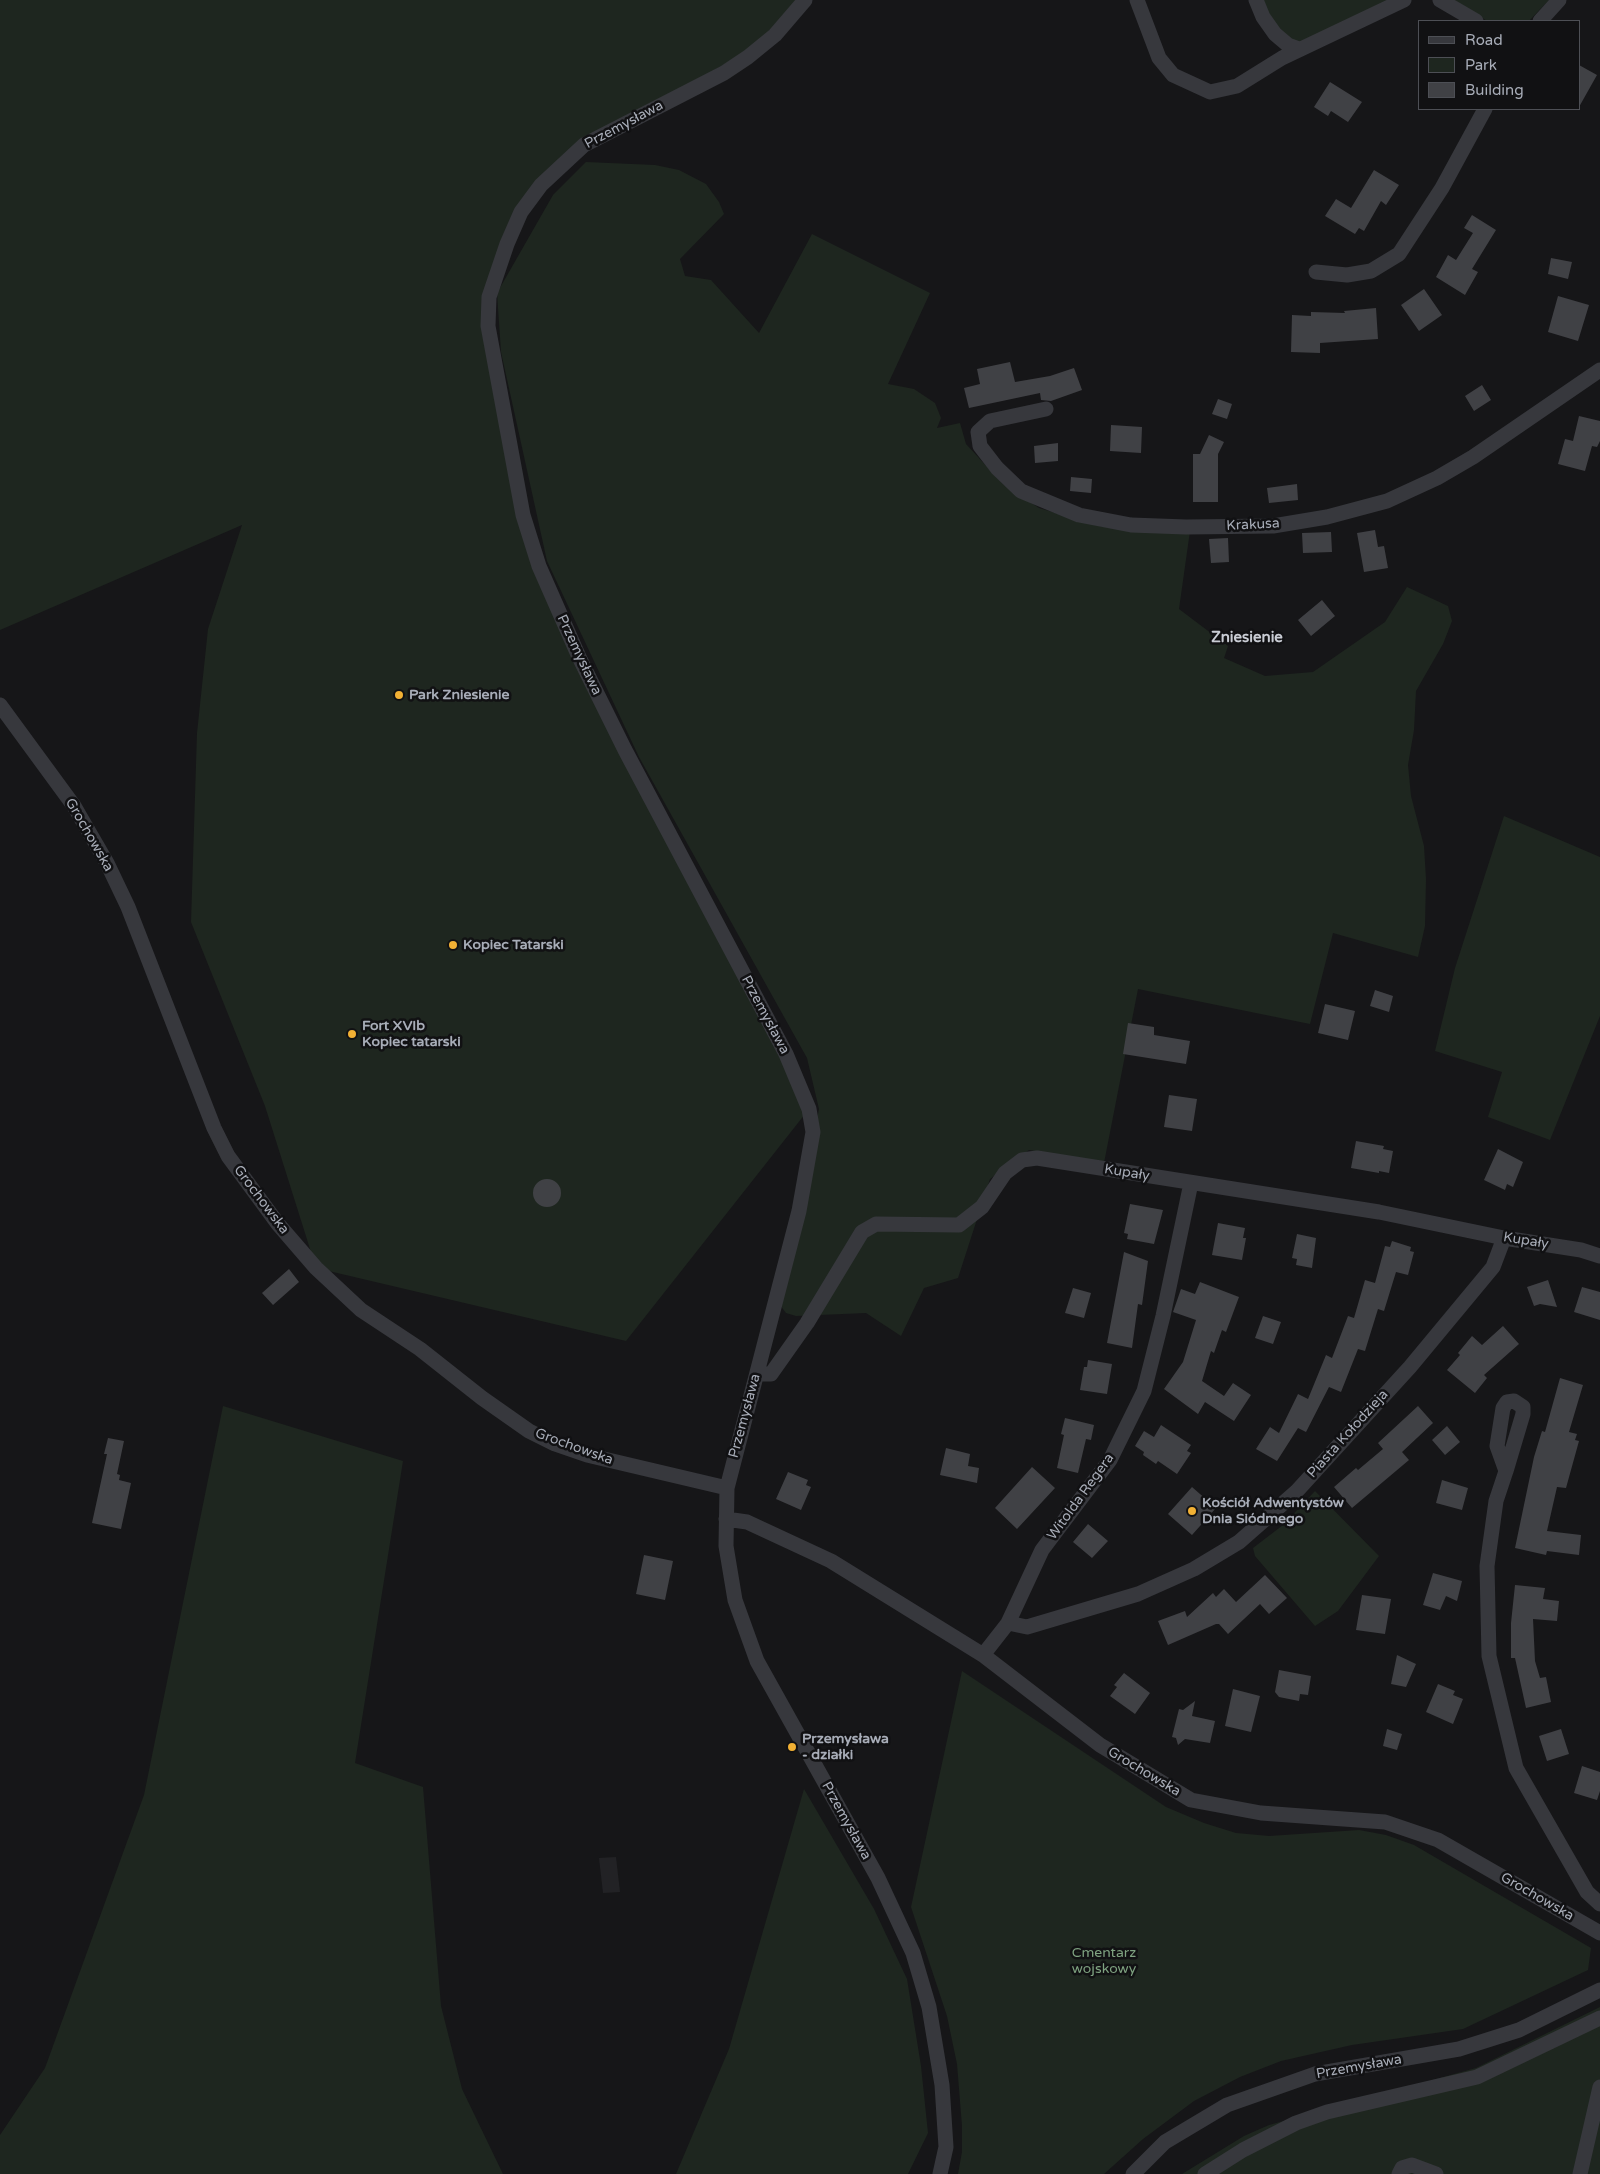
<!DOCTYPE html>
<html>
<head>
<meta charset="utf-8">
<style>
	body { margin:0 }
	#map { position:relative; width:1600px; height:2174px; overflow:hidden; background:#161618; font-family:"Varela Round",sans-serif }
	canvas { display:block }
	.legend { position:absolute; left:1418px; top:20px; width:162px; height:90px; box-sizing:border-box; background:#111113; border:1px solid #4d4f55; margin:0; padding:6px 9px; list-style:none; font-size:15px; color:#a8adb8 }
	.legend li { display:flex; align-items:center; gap:10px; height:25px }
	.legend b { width:25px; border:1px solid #4d4f55 }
</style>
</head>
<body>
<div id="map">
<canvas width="1600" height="2174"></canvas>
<ul class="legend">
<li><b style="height:6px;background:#37383d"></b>Road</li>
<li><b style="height:14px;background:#1e261f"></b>Park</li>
<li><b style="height:14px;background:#404145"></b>Building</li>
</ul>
</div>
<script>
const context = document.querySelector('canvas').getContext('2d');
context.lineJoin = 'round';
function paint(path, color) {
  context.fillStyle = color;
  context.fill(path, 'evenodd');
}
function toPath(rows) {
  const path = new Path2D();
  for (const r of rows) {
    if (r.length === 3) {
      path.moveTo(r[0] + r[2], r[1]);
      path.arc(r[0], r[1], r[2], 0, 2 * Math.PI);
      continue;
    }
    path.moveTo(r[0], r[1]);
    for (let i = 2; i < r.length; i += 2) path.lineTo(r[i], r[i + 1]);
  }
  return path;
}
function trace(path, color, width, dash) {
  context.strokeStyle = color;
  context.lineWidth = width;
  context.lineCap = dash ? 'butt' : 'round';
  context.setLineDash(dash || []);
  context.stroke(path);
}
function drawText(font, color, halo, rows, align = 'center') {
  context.font = font + ' "Varela Round",sans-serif';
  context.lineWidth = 5;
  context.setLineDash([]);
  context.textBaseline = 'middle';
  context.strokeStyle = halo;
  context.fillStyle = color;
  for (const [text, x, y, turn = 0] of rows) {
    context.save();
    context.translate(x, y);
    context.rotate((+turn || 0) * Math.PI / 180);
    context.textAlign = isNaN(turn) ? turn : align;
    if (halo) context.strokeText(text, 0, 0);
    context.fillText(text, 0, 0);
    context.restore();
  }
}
paint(toPath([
	[616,1857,620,1892,603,1893,599,1858]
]), '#222225');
paint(toPath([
	[0,0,805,0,775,35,613,129,541,185,489,297,539,566,809,1109,626,1341,316,1268,265,1106,191,922,197,733,208,629,242,525,0,630],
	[1262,0,1398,0,1303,44,1286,37,1272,23],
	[1454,0,1549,0,1529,21,1487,21],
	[586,162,655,165,679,170,706,184,719,202,724,214,680,259,685,276,711,280,759,333,812,234,930,293,888,384,914,389,935,403,941,418,937,428,960,423,966,444,1003,484,1039,508,1099,526,1190,531,1179,609,1228,646,1224,658,1265,676,1313,672,1385,622,1407,587,1448,606,1452,621,1443,644,1416,691,1414,730,1408,765,1411,796,1424,846,1426,879,1425,926,1418,957,1333,933,1310,1024,1138,989,1104,1163,1029,1150,990,1179,958,1278,924,1288,901,1336,866,1313,796,1316,786,1313,780,1305,819,1109,807,1058,639,757,547,561,501,352,497,293,553,195],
	[1504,816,1600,857,1600,1016,1550,1140,1488,1117,1502,1072,1435,1051,1455,968],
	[223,1406,403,1461,355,1763,423,1787,441,2006,462,2089,503,2174,0,2174,0,2135,45,2068,144,1795],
	[1315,1491,1379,1556,1338,1611,1315,1626,1255,1556,1253,1548,1283,1525],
	[962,1671,1166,1807,1204,1823,1236,1833,1269,1836,1359,1830,1386,1835,1414,1845,1591,1948,1588,1970,1463,2029,1352,2045,1281,2061,1240,2077,1194,2101,1143,2139,1104,2174,958,2174,962,2152,962,2126,957,2064,947,2016,911,1907],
	[804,1789,874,1909,907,1979,921,2066,928,2133,908,2174,676,2174,729,2049],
	[1600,2007,1600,2174,1182,2174,1244,2136,1269,2125,1476,2068]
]), '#1e261f');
paint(toPath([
	[1579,65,1597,75,1579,107],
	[1330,82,1362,102,1348,122,1331,111,1328,116,1314,107],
	[1374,170,1399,185,1386,205,1381,201,1364,231,1359,228,1355,234,1325,216,1336,199,1351,208],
	[1472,215,1496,230,1472,269,1478,272,1465,295,1436,277,1448,255,1456,260,1473,233,1464,228],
	[1551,258,1572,262,1568,279,1548,274],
	[1424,289,1442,315,1419,331,1401,305],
	[1558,296,1589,305,1578,341,1548,332],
	[1376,308,1378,339,1320,343,1320,353,1291,352,1292,315,1311,316,1311,312,1345,313,1344,311],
	[1010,362,1015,382,1050,376,1074,368,1082,390,1051,401,1041,400,1040,393,969,408,964,388,980,384,977,369],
	[1482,385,1491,400,1474,411,1465,396],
	[1218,399,1232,404,1227,419,1212,414],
	[1579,416,1600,421,1600,441,1597,447,1592,446,1585,471,1558,464,1565,439,1573,441],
	[1111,425,1142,427,1141,453,1110,451],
	[1209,435,1224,442,1218,454,1218,502,1193,502,1193,454,1200,454],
	[1058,443,1058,461,1035,463,1034,446],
	[1071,477,1092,479,1091,493,1070,491],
	[1297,484,1298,500,1269,503,1267,488],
	[1375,530,1378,547,1384,546,1388,568,1364,572,1357,533],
	[1331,532,1332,552,1303,553,1302,533],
	[1228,538,1229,562,1211,563,1209,539],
	[1322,600,1335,616,1311,636,1298,620],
	[1375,990,1393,996,1389,1012,1370,1006],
	[1325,1004,1355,1011,1348,1040,1318,1033],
	[1128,1023,1154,1027,1154,1035,1190,1041,1186,1064,1123,1054],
	[1169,1095,1197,1099,1192,1131,1164,1127],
	[1356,1141,1384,1146,1383,1149,1393,1151,1389,1173,1379,1171,1379,1173,1351,1168],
	[1498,1149,1523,1162,1513,1187,1507,1184,1505,1190,1484,1180],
	[547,1193,14],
	[1130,1204,1163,1210,1154,1244,1127,1239,1128,1234,1124,1233],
	[1218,1223,1245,1228,1243,1238,1246,1238,1242,1260,1212,1255],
	[1297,1234,1316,1238,1312,1268,1296,1265,1297,1259,1292,1258],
	[1392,1241,1411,1247,1410,1251,1414,1252,1408,1275,1396,1272,1384,1311,1378,1309,1365,1351,1358,1349,1341,1392,1329,1387,1306,1432,1298,1428,1277,1461,1256,1449,1270,1427,1279,1433,1298,1394,1308,1399,1326,1355,1332,1358,1348,1316,1354,1318,1365,1280,1375,1283,1385,1246,1390,1247],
	[1124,1252,1148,1261,1142,1305,1138,1304,1132,1348,1107,1343],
	[289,1269,299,1282,273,1305,262,1293],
	[1548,1280,1557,1307,1540,1304,1534,1306,1527,1287],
	[1200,1282,1239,1297,1226,1332,1222,1330,1214,1353,1211,1351,1202,1381,1224,1396,1233,1383,1251,1395,1234,1421,1205,1402,1198,1414,1164,1389,1183,1362,1196,1320,1173,1312,1181,1289,1195,1294],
	[1582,1287,1600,1292,1600,1320,1574,1312],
	[1073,1288,1091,1293,1084,1318,1065,1313],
	[1263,1316,1281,1322,1273,1344,1255,1338],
	[1503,1326,1519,1344,1484,1375,1487,1378,1475,1393,1447,1370,1460,1355,1458,1353,1472,1336,1482,1345],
	[1088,1360,1112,1364,1107,1394,1080,1390,1084,1367,1087,1367],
	[1560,1378,1583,1385,1569,1432,1577,1434,1575,1440,1579,1441,1566,1488,1557,1487,1547,1531,1581,1535,1579,1555,1547,1551,1546,1555,1515,1548,1534,1457,1542,1431,1545,1432],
	[1418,1406,1433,1423,1402,1452,1409,1460,1352,1508,1334,1487,1356,1468,1358,1470,1383,1449,1378,1443],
	[1065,1418,1094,1425,1091,1440,1086,1439,1078,1473,1057,1468,1064,1435,1061,1434],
	[1161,1425,1191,1445,1187,1451,1191,1453,1177,1474,1158,1461,1156,1464,1143,1455,1144,1452,1135,1446,1144,1431,1154,1437],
	[1447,1426,1460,1442,1445,1455,1432,1440],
	[108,1438,124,1441,117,1474,120,1475,119,1480,131,1483,121,1529,92,1523,107,1454,104,1454],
	[946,1448,970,1454,968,1466,979,1468,977,1483,940,1475],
	[1032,1467,1055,1488,1017,1529,995,1508],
	[788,1472,808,1480,806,1485,811,1487,801,1510,776,1499],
	[1442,1480,1468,1488,1462,1510,1436,1503],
	[1192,1487,1216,1508,1192,1535,1168,1514],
	[1088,1524,1108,1541,1092,1558,1073,1542],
	[644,1555,673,1561,665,1600,636,1594],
	[1433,1573,1462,1581,1457,1601,1446,1596,1440,1610,1423,1605],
	[1265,1575,1287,1598,1269,1614,1260,1604,1228,1634,1219,1624,1216,1624,1168,1645,1158,1621,1185,1611,1187,1617,1213,1593,1216,1597,1224,1589,1236,1602],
	[1515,1585,1545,1588,1543,1599,1559,1601,1557,1621,1533,1619,1535,1661,1540,1678,1546,1677,1551,1702,1526,1708,1515,1658,1511,1658,1511,1623],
	[1362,1595,1391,1599,1385,1634,1356,1630],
	[1397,1655,1416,1664,1406,1687,1391,1684],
	[1279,1670,1311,1676,1308,1695,1300,1694,1299,1701,1279,1697,1275,1692],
	[1124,1673,1150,1693,1135,1714,1110,1696,1117,1687,1114,1685],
	[1438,1684,1455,1691,1453,1695,1463,1699,1453,1724,1426,1712],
	[1233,1689,1260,1696,1251,1732,1225,1726],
	[1195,1701,1192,1716,1215,1721,1210,1743,1185,1739,1178,1745,1176,1738,1172,1737,1179,1709,1183,1710],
	[1387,1729,1402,1734,1397,1750,1383,1746],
	[1561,1729,1569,1754,1547,1761,1539,1736],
	[1582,1766,1600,1772,1600,1791,1597,1800,1574,1793]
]), '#404145');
trace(toPath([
	[805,0,775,35,748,57,724,73,584,145,541,185,521,212,507,244,489,297,488,326,523,515,539,566,579,657,625,750,786,1054,809,1109,813,1132,799,1211,727,1488,726,1546,735,1600,757,1661,878,1878,913,1953,929,2007,942,2085,946,2147,940,2174],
	[1137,0,1159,58,1173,75,1210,92,1237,86,1282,58,1404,0],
	[1256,0,1263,17,1275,34,1288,45,1299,49],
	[1440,0,1476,21],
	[1540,21,1559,0],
	[1316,272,1347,275,1371,271,1399,254,1442,188,1485,109],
	[1046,409,990,421,978,432,980,446,997,468,1021,491,1079,515,1131,525,1186,527,1273,526,1327,517,1387,501,1437,478,1473,457,1600,370],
	[0,705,74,806,107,863,128,907,214,1128,228,1156,278,1224,316,1268,361,1310,420,1349,482,1398,529,1431,555,1444,587,1455,727,1488],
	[757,1374,771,1374,807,1323,862,1232,876,1224,959,1225,982,1207,1005,1173,1022,1160,1037,1158,1379,1212,1504,1238,1581,1250,1600,1256],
	[1506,1471,1497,1446,1503,1408,1507,1402,1514,1401,1523,1407,1523,1414,1506,1471,1496,1501,1487,1566,1489,1656,1516,1768,1587,1892,1600,1904],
	[726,1519,747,1522,831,1561,983,1655,1100,1745,1191,1800,1261,1813,1385,1822,1438,1840,1600,1933],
	[1008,1623,1027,1627,1138,1594,1194,1569,1239,1542,1296,1492,1410,1367,1493,1267,1504,1238],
	[983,1655,1008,1623,1042,1550,1110,1460,1144,1391,1163,1316,1191,1183],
	[1133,2174,1165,2142,1227,2105,1315,2074,1459,2049,1519,2030,1600,1990],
	[1205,2174,1243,2150,1296,2123,1327,2112,1477,2077,1600,2018],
	[1399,2174,1402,2168,1412,2165,1436,2174],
	[1580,2174,1600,2087]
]), '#37383d', 15);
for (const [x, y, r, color] of [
	[399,695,5,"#f2b134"],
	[453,945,5,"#f2b134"],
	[352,1034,5,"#f2b134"],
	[1192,1511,5,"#f2b134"],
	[792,1747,5,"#f2b134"]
]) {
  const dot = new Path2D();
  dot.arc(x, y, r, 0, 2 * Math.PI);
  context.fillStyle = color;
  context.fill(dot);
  trace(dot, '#111113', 2);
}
drawText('14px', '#a8adb8', '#111113', [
	["Przemysława",624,125,-28],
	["Krakusa",1253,525,-3],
	["Przemysława",579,655,65],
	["Grochowska",89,835,60],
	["Przemysława",765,1015,62],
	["Kupały",1127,1173,9],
	["Grochowska",261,1200,53],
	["Kupały",1526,1241,9],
	["Przemysława",745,1416,-75],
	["Piasta Kołodzieja",1348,1434,-48],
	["Grochowska",574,1447,20],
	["Witolda Regera",1081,1497,-54],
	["Grochowska",1144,1772,31],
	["Przemysława",846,1821,61],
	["Grochowska",1537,1897,30],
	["Przemysława",1359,2067,-10]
]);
drawText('bold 14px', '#a8adb8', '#111113', [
	["Park Zniesienie",409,695],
	["Kopiec Tatarski",463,945],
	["Fort XVIb",362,1026],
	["Kopiec tatarski",362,1042],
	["Kościół Adwentystów",1202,1503],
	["Dnia Siódmego",1202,1519],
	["Przemysława",802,1739],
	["- działki",802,1755]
], 'left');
drawText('14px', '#7fa381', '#111113', [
	["Cmentarz",1104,1953],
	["wojskowy",1104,1969]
]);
drawText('bold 15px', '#c9ccd4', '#111113', [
	["Zniesienie",1247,638]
]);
</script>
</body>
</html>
